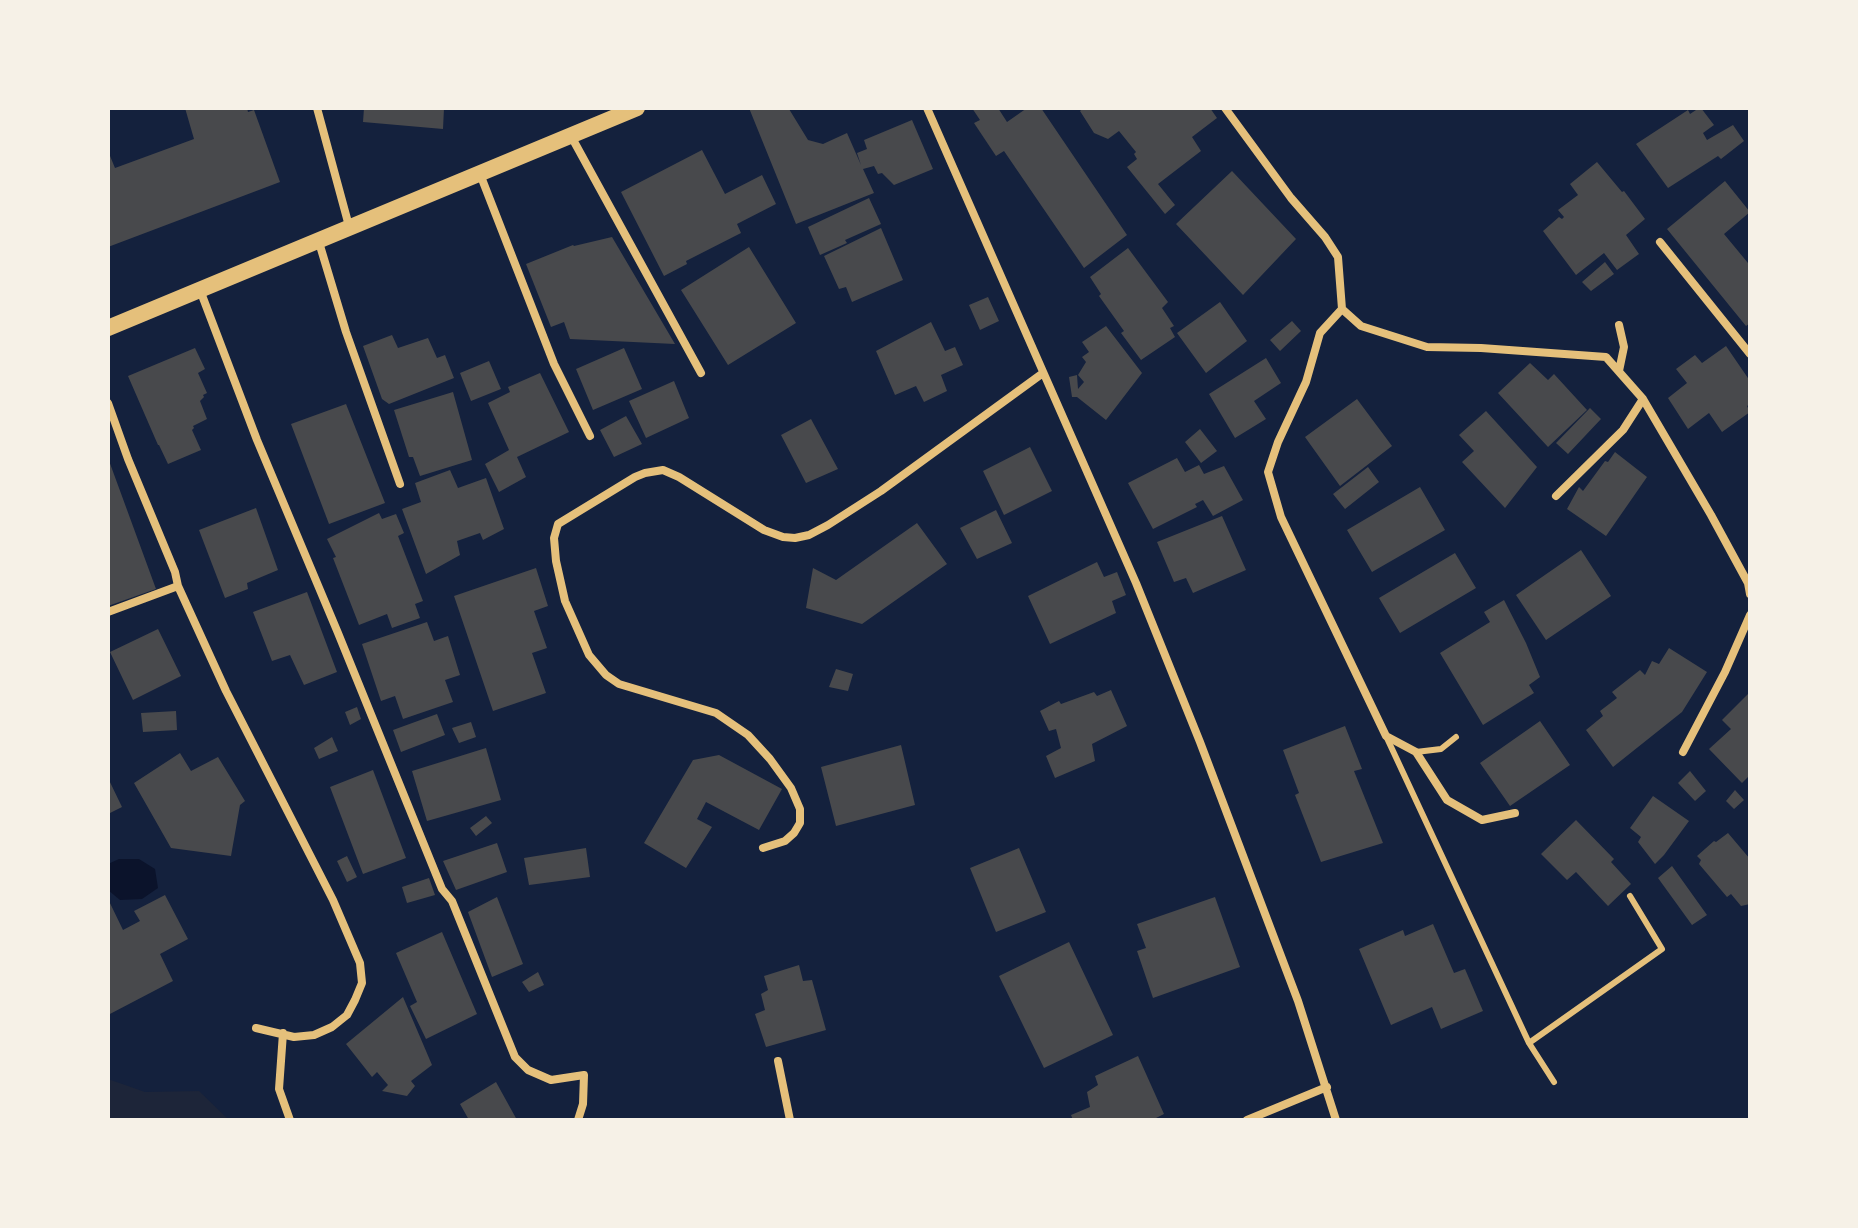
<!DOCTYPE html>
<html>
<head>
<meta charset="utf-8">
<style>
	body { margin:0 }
	#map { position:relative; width:1858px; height:1228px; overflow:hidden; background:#14213d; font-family:Rubik,sans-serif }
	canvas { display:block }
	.frame { position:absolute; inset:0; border:110px solid #f6f1e7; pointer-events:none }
</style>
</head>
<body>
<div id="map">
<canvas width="1858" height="1228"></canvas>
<div class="frame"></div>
</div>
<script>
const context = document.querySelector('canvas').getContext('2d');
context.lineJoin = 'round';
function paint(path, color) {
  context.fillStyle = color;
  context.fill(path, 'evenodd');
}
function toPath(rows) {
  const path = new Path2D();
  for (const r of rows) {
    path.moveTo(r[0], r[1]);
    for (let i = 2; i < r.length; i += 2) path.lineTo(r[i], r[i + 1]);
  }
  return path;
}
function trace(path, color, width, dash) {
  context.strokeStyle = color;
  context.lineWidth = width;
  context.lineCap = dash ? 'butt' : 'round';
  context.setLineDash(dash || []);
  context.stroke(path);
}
paint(toPath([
	[108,1079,145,1092,199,1091,229,1120,108,1120]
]), '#1d2539');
paint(toPath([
	[119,859,139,859,155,869,158,888,142,899,120,900,108,890,108,864]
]), '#0b132b');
paint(toPath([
	[185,108,247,108,248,112,254,110,280,182,108,247,108,151,115,168,194,139],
	[364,108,444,108,443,129,363,122],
	[749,108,789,109,808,140,823,144,847,133,861,165,857,153,867,149,864,140,912,120,933,169,894,185,882,173,878,174,874,166,863,169,874,193,796,224],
	[972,108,998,108,1007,122,1027,108,1041,108,1127,235,1084,268,1004,151,996,156,974,123,980,120],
	[1083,108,1210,108,1217,118,1192,137,1201,151,1158,184,1175,205,1165,214,1127,167,1137,159,1134,154,1136,152,1119,131,1108,139,1094,133,1080,111],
	[1699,108,1701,108,1714,125,1703,133,1707,140,1733,125,1744,141,1721,159,1718,156,1668,188,1636,144,1688,110,1690,114],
	[702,150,725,194,762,175,776,204,737,224,741,233,686,261,687,264,664,276,621,192],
	[1597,162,1622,192,1624,191,1645,219,1626,235,1639,254,1617,270,1604,253,1576,275,1543,231,1559,217,1562,219,1564,217,1558,210,1578,195,1570,184],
	[1232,171,1296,239,1243,295,1176,224],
	[1725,181,1750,212,1724,234,1748,263,1750,261,1750,323,1746,326,1667,229],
	[869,198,881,224,845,240,847,243,820,255,808,227],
	[881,228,903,280,852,302,846,287,839,289,824,256],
	[612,237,675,344,570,339,564,322,551,327,526,264,573,245,574,246],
	[749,247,796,323,728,365,681,290],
	[1128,248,1168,302,1162,308,1174,326,1170,328,1175,337,1141,360,1121,333,1124,331,1099,296,1101,294,1090,277],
	[1605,262,1614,274,1591,291,1582,282],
	[988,297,999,321,980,330,969,305],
	[1220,302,1247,341,1206,373,1177,333],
	[1292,321,1301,331,1280,351,1270,340],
	[931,322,945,351,955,347,963,365,941,375,947,391,924,402,916,386,895,395,876,351],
	[1106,326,1142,373,1106,420,1077,397,1072,397,1069,377,1077,375,1078,389,1084,382,1078,375,1086,362,1082,357,1089,352,1082,342],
	[392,335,398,348,428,338,437,358,445,355,454,378,389,404,382,399,363,346],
	[1726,346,1750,381,1750,404,1747,406,1750,412,1722,432,1709,413,1688,429,1668,398,1687,383,1676,369,1695,355,1702,363],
	[195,348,205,369,198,373,207,393,203,395,204,397,200,401,207,419,193,426,194,428,192,430,201,450,168,464,159,445,158,445,128,376],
	[624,348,642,389,593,410,576,369],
	[1266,358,1281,383,1254,401,1266,419,1235,438,1209,394],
	[489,361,501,389,471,401,460,373],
	[1530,363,1548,380,1554,374,1587,410,1548,447,1498,393],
	[540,373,569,432,517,457,526,477,499,492,485,464,509,450,488,403,510,392,508,387],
	[674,381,689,418,646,438,629,401],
	[453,392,472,460,420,476,413,457,409,457,394,410],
	[1357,399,1392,446,1340,486,1305,437],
	[346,404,385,503,329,524,291,424],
	[1590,408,1601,419,1568,454,1556,443],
	[1486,411,1537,467,1505,508,1462,462,1474,451,1459,435],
	[626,416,642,444,614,457,600,430],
	[811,419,838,469,806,483,781,435],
	[1200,429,1217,451,1201,463,1185,442],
	[1030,447,1052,491,1004,515,983,471],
	[1615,452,1647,477,1606,536,1567,509,1579,487,1583,491,1605,461,1608,462],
	[108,458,156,589,108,606],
	[1177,458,1185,472,1199,465,1204,474,1224,466,1243,500,1213,516,1203,500,1195,504,1197,507,1153,529,1128,483],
	[1368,467,1379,482,1345,509,1333,494],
	[450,470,458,488,486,478,504,529,483,540,480,533,457,541,460,555,426,574,402,509,421,502,415,483],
	[1420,487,1445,530,1372,572,1347,530],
	[256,508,278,570,247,583,248,589,225,598,199,530],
	[996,510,1012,543,977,559,960,528],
	[379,513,382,519,396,514,404,533,398,536,423,601,415,604,420,618,392,628,387,614,359,625,333,558,336,557,327,539],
	[1222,516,1246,570,1193,593,1186,578,1174,582,1157,542],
	[917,523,947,564,862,624,806,608,813,568,836,580],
	[1581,550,1611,596,1546,640,1516,595],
	[1455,553,1476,588,1400,633,1379,598],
	[1097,562,1104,577,1117,572,1126,595,1112,601,1116,613,1050,644,1028,596],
	[536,568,548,606,534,611,547,648,532,653,546,693,493,711,454,596],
	[307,592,337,672,304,685,290,655,272,661,253,612],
	[1504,600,1526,643,1540,677,1529,685,1534,693,1483,725,1440,653,1490,622,1484,612],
	[427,622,434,641,448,636,460,675,445,680,453,702,403,719,395,696,381,701,362,644],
	[158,629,181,676,133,700,110,652],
	[1669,648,1707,672,1682,712,1613,767,1586,730,1603,716,1600,711,1617,698,1612,692,1640,670,1645,675,1652,661,1659,664],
	[836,669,853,674,848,691,829,687],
	[1111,690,1127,726,1092,744,1095,761,1055,778,1046,756,1061,748,1056,729,1049,731,1040,711,1059,701,1061,704,1094,692,1097,696],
	[1750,692,1750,775,1742,783,1709,749,1731,729,1722,720],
	[357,707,361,719,350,725,345,712],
	[176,711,177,730,143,732,141,713],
	[437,714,445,735,401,752,393,730],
	[1540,721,1570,765,1510,806,1480,763],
	[471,722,476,737,459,743,452,728],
	[1345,726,1362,769,1354,771,1383,843,1321,862,1295,795,1299,793,1283,750],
	[332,737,338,751,319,759,314,748],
	[901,745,915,805,836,826,821,767],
	[486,748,501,800,427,821,412,771],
	[180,753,191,771,218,757,245,801,240,805,231,856,171,848,134,783],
	[719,755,782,789,759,830,706,802,697,819,712,827,686,868,644,843,693,760],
	[373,770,406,858,363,874,330,787],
	[1690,771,1706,791,1695,801,1678,783],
	[108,778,122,807,108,814],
	[1735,790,1744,800,1734,809,1726,801],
	[1653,796,1689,821,1664,855,1655,864,1638,842,1641,837,1630,828],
	[486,816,492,823,476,836,470,828],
	[1576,820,1614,859,1611,862,1631,884,1608,906,1576,872,1567,880,1541,854],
	[1728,833,1750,859,1750,904,1741,906,1731,894,1727,897,1699,864,1701,860,1697,856,1714,841,1716,842],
	[497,843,507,872,456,890,443,861],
	[586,848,590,877,529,885,524,858],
	[1019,848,1046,912,996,932,970,868],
	[347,856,357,877,347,882,337,861],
	[1672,866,1707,915,1692,925,1658,878],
	[429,878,435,895,407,903,402,887],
	[165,895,188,939,160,954,173,981,108,1015,108,899,123,930,140,921,134,911],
	[497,897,523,964,492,977,468,912],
	[1215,897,1240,967,1153,998,1137,951,1146,948,1137,924],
	[1433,924,1454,973,1465,969,1483,1011,1441,1029,1432,1007,1391,1025,1359,949,1403,930,1405,936],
	[442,932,477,1014,426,1039,410,1006,417,1002,396,953],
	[1069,942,1113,1035,1044,1068,999,976],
	[799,965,803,981,812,980,826,1030,766,1047,755,1014,765,1010,761,994,768,990,764,976],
	[538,972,544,985,529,992,522,982],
	[403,997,432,1065,411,1081,415,1086,407,1096,382,1091,388,1085,377,1072,372,1077,346,1044],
	[1138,1056,1164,1114,1154,1119,1154,1120,1073,1120,1071,1115,1090,1107,1087,1092,1098,1085,1095,1076],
	[496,1082,517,1120,469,1120,460,1104]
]), '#48494c');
trace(toPath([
	[1386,736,1529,1043,1554,1082],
	[1416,752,1441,749,1456,737],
	[1529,1043,1662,949,1630,896]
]), '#e5c07b', 6);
trace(toPath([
	[317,108,349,226],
	[927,108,1136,583,1200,742,1298,1001,1336,1120],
	[1225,108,1291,198,1325,237,1338,257,1342,309,1361,326,1427,347,1481,348,1606,357,1643,399,1711,515,1748,583,1750,594],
	[571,136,701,373],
	[480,174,554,364,590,436],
	[318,239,346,332,400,484],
	[1660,242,1750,354],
	[200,290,257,440,338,633,442,889,452,901,515,1057,528,1070,551,1080,584,1075,583,1104,578,1120],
	[1342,309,1320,333,1306,382,1278,442,1268,472,1281,517,1386,736,1416,752,1447,800,1482,820,1515,813],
	[1619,325,1624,347,1619,371],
	[108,403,128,459,175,572,178,586,226,691,333,900,360,963,362,983,355,1000,347,1015,332,1027,314,1035,294,1037,256,1028],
	[1556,496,1623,430,1643,399],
	[108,612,178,586],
	[1683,752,1725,672,1750,615],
	[763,848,785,841,794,833,800,823,800,809,791,788,770,759,748,735,716,713,619,684,606,675,589,655,565,601,556,561,554,538,558,524,635,477,645,473,663,470,679,477,764,530,783,537,795,538,809,535,828,525,881,491,1043,373],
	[283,1033,279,1089,290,1120],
	[778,1061,790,1120],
	[1247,1120,1327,1087]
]), '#e5c07b', 8);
trace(toPath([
	[108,328,637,108]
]), '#e5c07b', 16);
</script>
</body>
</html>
